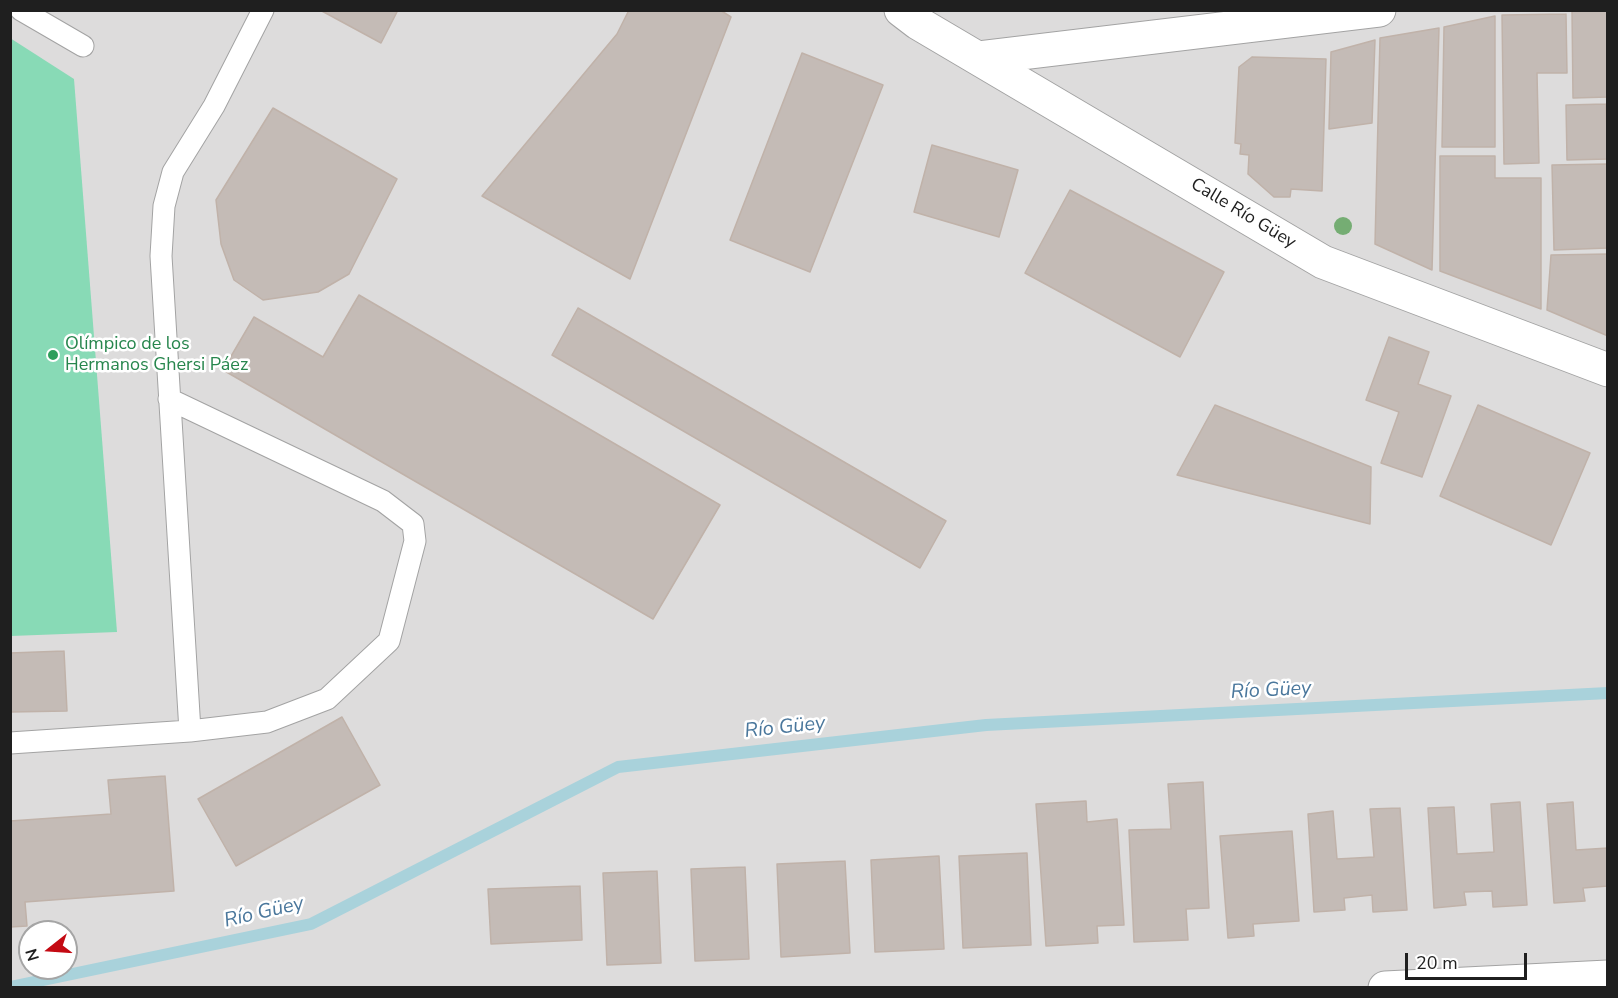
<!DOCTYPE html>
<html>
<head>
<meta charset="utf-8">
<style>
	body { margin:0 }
	#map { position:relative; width:1618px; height:998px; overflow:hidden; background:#efece6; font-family:"Nunito Sans",sans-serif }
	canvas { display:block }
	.frame { position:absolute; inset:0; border:12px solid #1f1f1f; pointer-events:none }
	.north { position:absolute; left:18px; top:920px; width:60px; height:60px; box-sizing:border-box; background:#fff; border:2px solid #a5a5a5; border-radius:50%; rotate:253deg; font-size:16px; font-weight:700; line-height:24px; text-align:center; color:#1f1f1f }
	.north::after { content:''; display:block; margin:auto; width:21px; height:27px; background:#c40a13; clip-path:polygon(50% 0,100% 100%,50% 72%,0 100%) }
	.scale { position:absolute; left:1405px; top:953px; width:122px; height:27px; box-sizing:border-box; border:3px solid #1f1f1f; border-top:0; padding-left:8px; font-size:18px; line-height:21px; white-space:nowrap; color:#1f1f1f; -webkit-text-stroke:4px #fff; paint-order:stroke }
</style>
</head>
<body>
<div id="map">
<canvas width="1618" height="998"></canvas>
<div class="frame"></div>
<div class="north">N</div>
<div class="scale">20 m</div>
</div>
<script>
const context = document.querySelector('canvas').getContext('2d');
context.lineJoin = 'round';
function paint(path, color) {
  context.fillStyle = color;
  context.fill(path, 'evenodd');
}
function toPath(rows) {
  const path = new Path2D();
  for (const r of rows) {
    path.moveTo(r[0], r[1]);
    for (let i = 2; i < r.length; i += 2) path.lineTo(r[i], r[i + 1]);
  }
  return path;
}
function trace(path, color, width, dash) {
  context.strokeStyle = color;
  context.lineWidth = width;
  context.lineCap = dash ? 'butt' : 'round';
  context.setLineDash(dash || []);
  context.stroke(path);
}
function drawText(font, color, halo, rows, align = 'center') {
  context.font = font + ' "Nunito Sans",sans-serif';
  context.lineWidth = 5;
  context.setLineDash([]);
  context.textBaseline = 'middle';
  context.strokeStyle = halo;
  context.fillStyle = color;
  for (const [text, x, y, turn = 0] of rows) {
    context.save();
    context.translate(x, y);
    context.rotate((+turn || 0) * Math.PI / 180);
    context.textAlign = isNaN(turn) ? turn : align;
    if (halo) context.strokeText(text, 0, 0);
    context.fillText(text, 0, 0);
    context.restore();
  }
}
paint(toPath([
	[10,11,1607,11,1607,987,11,987],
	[30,932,66,932,66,968,30,968]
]), '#dddcdc');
paint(toPath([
	[10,38,74,79,117,632,11,636]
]), '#88dab6');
trace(toPath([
	[10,987,311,924,618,767,986,725,1608,693]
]), '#a9d2db', 12);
const building = toPath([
	[320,10,398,10,381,43,320,10],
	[629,10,720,10,731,17,630,279,482,196,617,34,629,10],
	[1608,10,1608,97,1573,98,1572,11,1608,10],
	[1566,14,1567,73,1537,73,1539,163,1504,164,1502,15,1566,14],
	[1495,16,1495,147,1442,147,1444,27,1495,16],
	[1439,28,1432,270,1375,244,1380,38,1439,28],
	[1375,40,1372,123,1329,129,1331,52,1375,40],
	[802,53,883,85,810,272,730,240,802,53],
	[1252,57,1326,59,1322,191,1291,189,1290,197,1274,197,1248,174,1249,155,1240,154,1241,144,1235,143,1239,67,1252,57],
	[1606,104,1608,159,1567,160,1566,105,1606,104],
	[273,108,397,179,349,274,318,292,263,300,234,280,221,244,216,200,273,108],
	[932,145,1018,170,999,237,914,212,932,145],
	[1440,156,1495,156,1495,178,1541,178,1541,309,1440,271,1440,156],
	[1608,164,1608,248,1554,250,1552,165,1608,164],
	[1070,190,1224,272,1180,357,1025,273,1070,190],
	[1608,254,1608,336,1547,310,1551,255,1608,254],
	[359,295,720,505,653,619,223,370,254,317,323,357,359,295],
	[578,308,946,521,920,568,552,355,578,308],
	[1389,337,1429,352,1418,384,1451,396,1422,477,1381,463,1399,412,1366,400,1389,337],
	[1215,405,1371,467,1370,524,1177,475,1215,405],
	[1478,405,1590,453,1551,545,1440,496,1478,405],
	[64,651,67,711,10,712,10,653,64,651],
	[342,717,380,785,236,866,198,799,342,717],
	[165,776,174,891,25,902,27,926,10,927,10,821,111,814,108,780,165,776],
	[1203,782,1209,908,1186,909,1188,940,1134,942,1129,830,1171,829,1168,784,1203,782],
	[1086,801,1087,822,1117,819,1124,925,1097,926,1098,943,1046,946,1036,804,1086,801],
	[1520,802,1527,905,1493,907,1492,891,1464,892,1466,905,1434,908,1428,808,1454,807,1457,854,1494,852,1491,804,1520,802],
	[1573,802,1576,850,1608,848,1608,886,1583,888,1585,901,1554,903,1547,804,1573,802],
	[1400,808,1407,910,1373,912,1372,895,1344,898,1345,910,1314,912,1308,814,1333,811,1337,859,1374,857,1370,809,1400,808],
	[1292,831,1299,921,1253,924,1254,936,1228,938,1220,836,1292,831],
	[1027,853,1031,945,963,948,959,856,1027,853],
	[939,856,944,949,875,952,871,860,939,856],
	[845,861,850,953,781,957,777,864,845,861],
	[745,867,749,959,695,961,691,869,745,867],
	[657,871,661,963,607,965,603,873,657,871],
	[580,886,582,940,491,944,488,889,580,886]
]);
paint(building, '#c4bbb6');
trace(building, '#c0b2a9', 1.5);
const lane = toPath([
	[21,10,83,46],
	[169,399,383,501,413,524,415,541,389,641,327,699,267,722,190,731],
	[10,743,190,731,161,256,164,206,173,172,214,106,263,10]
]);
const street = toPath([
	[901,10,918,23,1323,262,1608,370],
	[979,58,1379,10],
	[1385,988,1608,977]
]);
trace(lane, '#a3a3a3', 23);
trace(street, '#a3a3a3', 35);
trace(lane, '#fff', 21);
trace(street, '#fff', 33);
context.fillStyle = '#75ad73';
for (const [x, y] of [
	[1343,226]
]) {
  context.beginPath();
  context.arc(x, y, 9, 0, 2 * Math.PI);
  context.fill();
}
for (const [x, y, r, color] of [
	[53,355,6,"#2e9e5b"]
]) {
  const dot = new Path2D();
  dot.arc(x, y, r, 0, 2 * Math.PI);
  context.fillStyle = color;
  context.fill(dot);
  trace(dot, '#fff', 2);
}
drawText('18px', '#1f1f1f', '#fff', [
	["Calle Río Güey",1243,214,31]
]);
drawText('18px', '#27864d', '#fff', [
	["Olímpico de los",65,345],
	["Hermanos Ghersi Páez",65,366]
], 'left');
drawText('italic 20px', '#4a779c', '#fff', [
	["Río Güey",1271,691,-3],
	["Río Güey",785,728,-6],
	["Río Güey",264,913,-13]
]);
</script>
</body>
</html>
